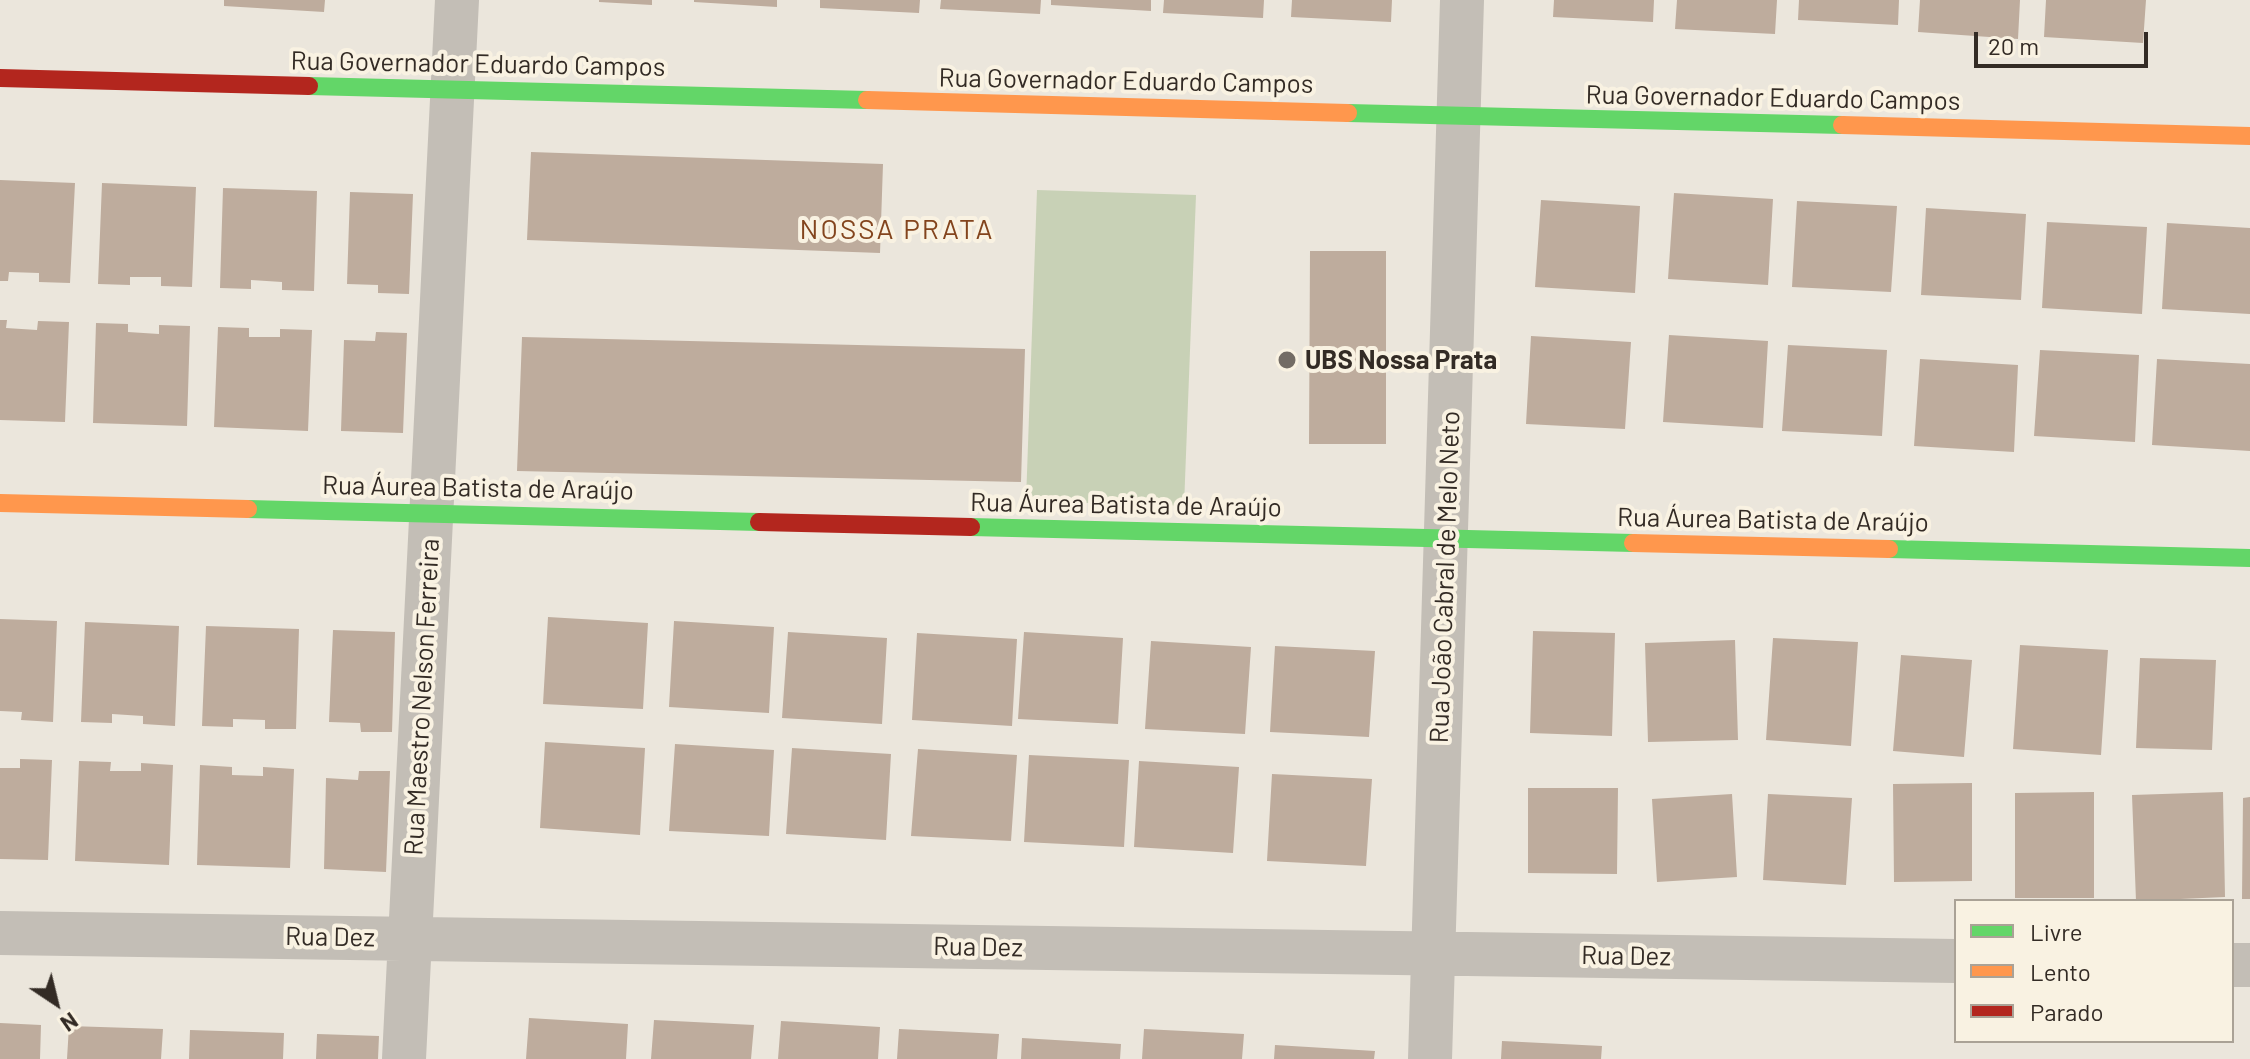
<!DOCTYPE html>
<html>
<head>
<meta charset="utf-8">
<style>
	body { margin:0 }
	#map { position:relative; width:2250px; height:1059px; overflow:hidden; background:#ebe6dc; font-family:Barlow,sans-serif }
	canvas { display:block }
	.legend { position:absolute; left:1954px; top:899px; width:280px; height:144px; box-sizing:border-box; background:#f9f2e2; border:2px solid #aaa296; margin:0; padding:10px 14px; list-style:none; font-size:24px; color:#332b25 }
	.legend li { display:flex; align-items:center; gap:16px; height:40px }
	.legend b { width:40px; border:2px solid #aaa296 }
	.north { position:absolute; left:16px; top:963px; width:80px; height:80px; -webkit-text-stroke:6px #f9f2e2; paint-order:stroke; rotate:145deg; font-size:22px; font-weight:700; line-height:32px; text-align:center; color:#332b25 }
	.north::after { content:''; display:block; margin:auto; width:28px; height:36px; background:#332b25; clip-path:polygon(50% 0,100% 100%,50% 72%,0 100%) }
	.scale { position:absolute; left:1974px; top:32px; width:174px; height:36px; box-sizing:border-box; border:4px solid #332b25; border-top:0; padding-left:10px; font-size:24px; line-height:28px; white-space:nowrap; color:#332b25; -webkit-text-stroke:6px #f9f2e2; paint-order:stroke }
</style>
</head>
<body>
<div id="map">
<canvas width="2250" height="1059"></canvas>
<ul class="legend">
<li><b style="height:10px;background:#63d668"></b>Livre</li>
<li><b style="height:10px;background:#ff974d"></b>Lento</li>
<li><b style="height:10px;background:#b3261e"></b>Parado</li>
</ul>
<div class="north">N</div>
<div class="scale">20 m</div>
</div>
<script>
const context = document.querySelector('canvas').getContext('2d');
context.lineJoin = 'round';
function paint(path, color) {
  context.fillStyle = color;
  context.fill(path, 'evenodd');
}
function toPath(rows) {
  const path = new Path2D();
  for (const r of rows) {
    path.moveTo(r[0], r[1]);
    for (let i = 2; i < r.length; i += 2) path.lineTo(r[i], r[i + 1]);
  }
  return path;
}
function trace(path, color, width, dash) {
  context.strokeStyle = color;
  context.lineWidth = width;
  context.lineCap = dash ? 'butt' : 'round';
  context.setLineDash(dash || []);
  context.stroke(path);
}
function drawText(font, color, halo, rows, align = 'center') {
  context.font = font + ' Barlow,sans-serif';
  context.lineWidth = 8;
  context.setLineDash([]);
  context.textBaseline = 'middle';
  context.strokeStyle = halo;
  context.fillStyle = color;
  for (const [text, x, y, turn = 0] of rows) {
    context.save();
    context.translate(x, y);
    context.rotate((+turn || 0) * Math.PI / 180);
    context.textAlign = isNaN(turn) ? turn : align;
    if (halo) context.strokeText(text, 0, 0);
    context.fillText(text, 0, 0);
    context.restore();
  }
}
paint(toPath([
	[1037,190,1196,195,1184,506,1026,501]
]), '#c8d1b6');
paint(toPath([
	[224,0,325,0,324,12,224,6],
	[599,0,652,0,652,5,599,2],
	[694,0,777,0,777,7,694,2],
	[820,0,920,0,919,13,820,8],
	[941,0,1041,0,1040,14,940,9],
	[1051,0,1151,0,1151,11,1051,5],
	[1164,0,1264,0,1263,18,1163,13],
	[1292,0,1392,0,1391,22,1291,17],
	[1554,0,1654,0,1653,22,1553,17],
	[1677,0,1777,0,1775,34,1675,29],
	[1799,0,1899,0,1898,25,1798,20],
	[1920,0,2020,0,2018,39,1918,32],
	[2046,0,2146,0,2143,43,2044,37],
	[531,152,883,164,880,253,527,240],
	[0,180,75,183,70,283,39,282,39,273,9,272,8,281,0,281],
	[102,183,196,187,192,287,161,286,161,277,130,277,130,285,98,284],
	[223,188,317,191,314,291,282,290,282,282,251,280,251,289,220,288],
	[350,192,413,194,409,294,378,293,378,285,347,284],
	[1674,193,1773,199,1768,285,1668,279],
	[1541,200,1640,206,1635,293,1535,287],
	[1797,201,1897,206,1891,292,1792,287],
	[1926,208,2026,214,2021,300,1921,295],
	[2047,222,2147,227,2142,314,2042,308],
	[2167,223,2250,228,2250,314,2162,309],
	[1310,251,1386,251,1386,444,1309,444],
	[0,320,7,320,6,328,37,330,38,321,69,322,65,422,0,420],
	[96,323,128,324,128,332,159,334,159,325,190,326,187,426,93,423],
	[218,327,249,328,249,337,280,337,280,329,312,330,308,431,214,427],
	[376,332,407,333,403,433,341,431,344,340,375,341],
	[1669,335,1768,341,1763,428,1663,422],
	[1531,336,1631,342,1625,429,1526,424],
	[522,337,1025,349,1021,482,517,471],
	[1788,345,1887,350,1882,436,1782,431],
	[2040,350,2139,355,2135,442,2034,436],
	[1920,359,2018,365,2014,452,1914,446],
	[2157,359,2250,364,2250,451,2152,445],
	[548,617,648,623,643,709,543,704],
	[0,619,57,621,53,722,21,720,22,712,0,711],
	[674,621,774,627,769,713,669,707],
	[85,622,179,626,175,726,143,724,143,716,112,714,112,723,81,722],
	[206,626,299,629,296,729,265,729,265,720,233,719,233,727,202,726],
	[333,630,395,632,392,732,361,732,360,723,329,722],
	[1533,631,1615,633,1612,736,1530,733],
	[788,632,887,638,882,724,782,718],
	[1024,632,1123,638,1118,724,1018,719],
	[917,633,1017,639,1012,726,912,720],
	[1773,638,1858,642,1851,746,1766,740],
	[1735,640,1738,740,1648,742,1645,643],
	[1151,641,1251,647,1245,734,1145,729],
	[2020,645,2108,650,2101,755,2013,749],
	[1275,646,1375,651,1369,737,1270,732],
	[1901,655,1972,660,1964,757,1893,751],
	[2140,658,2216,660,2212,750,2136,748],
	[545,742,645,748,640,835,540,828],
	[675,744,774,750,769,836,669,831],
	[792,748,891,754,886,840,786,834],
	[918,749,1017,755,1011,841,911,836],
	[1029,755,1129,760,1124,847,1024,842],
	[20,759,52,760,48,860,0,859,0,768,20,768],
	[79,761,111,762,110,771,141,771,141,763,173,765,169,865,75,861],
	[1139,761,1239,767,1233,853,1134,847],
	[200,765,232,767,232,775,263,776,263,767,294,769,290,868,197,865],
	[359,771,390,771,386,872,324,869,326,778,358,780],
	[1272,774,1372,779,1366,866,1267,861],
	[1972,783,1972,881,1894,882,1893,784],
	[1528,788,1618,788,1617,874,1528,873],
	[2094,792,2094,898,2015,898,2015,793],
	[2223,792,2225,897,2136,901,2132,795],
	[1732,794,1737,877,1657,882,1652,799],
	[1768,794,1852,798,1846,885,1763,880],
	[2250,797,2250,899,2242,899,2243,798],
	[529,1018,628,1024,626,1059,526,1059],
	[654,1020,754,1025,751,1059,651,1059],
	[781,1021,880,1027,878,1059,778,1059],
	[0,1023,41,1025,40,1059,0,1059],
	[69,1026,163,1029,161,1059,67,1059],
	[899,1029,999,1034,997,1059,897,1059],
	[1144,1029,1244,1034,1242,1059,1142,1059],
	[190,1030,284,1033,283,1059,189,1059],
	[317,1034,379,1036,378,1059,316,1059],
	[1022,1038,1121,1044,1120,1059,1021,1059],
	[1502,1041,1602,1046,1601,1059,1501,1059],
	[1275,1045,1375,1051,1374,1059,1274,1059]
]), '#beac9d');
trace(toPath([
	[0,933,1956,961],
	[2232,965,2250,965],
	[404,1059,457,0],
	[1430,1059,1462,0]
]), '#c3beb6', 44);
trace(toPath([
	[309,86,867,100],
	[1348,113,1842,125],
	[248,509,759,522],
	[971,527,1633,543],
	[1889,549,2250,558]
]), '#63d668', 18);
trace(toPath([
	[867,100,1348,113],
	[1842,125,2250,136],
	[0,503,248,509],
	[1633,543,1889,549]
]), '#ff974d', 18);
trace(toPath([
	[0,78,309,86],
	[759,522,971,527]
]), '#b3261e', 18);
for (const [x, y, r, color] of [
	[1287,360,10,"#736c65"]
]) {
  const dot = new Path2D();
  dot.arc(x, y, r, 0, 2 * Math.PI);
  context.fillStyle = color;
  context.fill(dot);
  trace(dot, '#f9f2e2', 3);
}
drawText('26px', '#332b25', '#f9f2e2', [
	["Rua Governador Eduardo Campos",478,64,1],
	["Rua Governador Eduardo Campos",1126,81,1],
	["Rua Governador Eduardo Campos",1773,98,1],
	["Rua Áurea Batista de Araújo",478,488,1],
	["Rua Áurea Batista de Araújo",1126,505,1],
	["Rua Áurea Batista de Araújo",1773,520,1],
	["Rua João Cabral de Melo Neto",1445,577,-88],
	["Rua Maestro Nelson Ferreira",422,697,-87],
	["Rua Dez",330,937,1],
	["Rua Dez",978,947,1],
	["Rua Dez",1626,956,1]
]);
drawText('bold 26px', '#332b25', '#f9f2e2', [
	["UBS Nossa Prata",1305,360]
], 'left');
context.letterSpacing = '2px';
drawText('28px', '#83441d', '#f9f2e2', [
	["NOSSA PRATA",897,230]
]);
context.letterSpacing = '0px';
</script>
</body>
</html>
